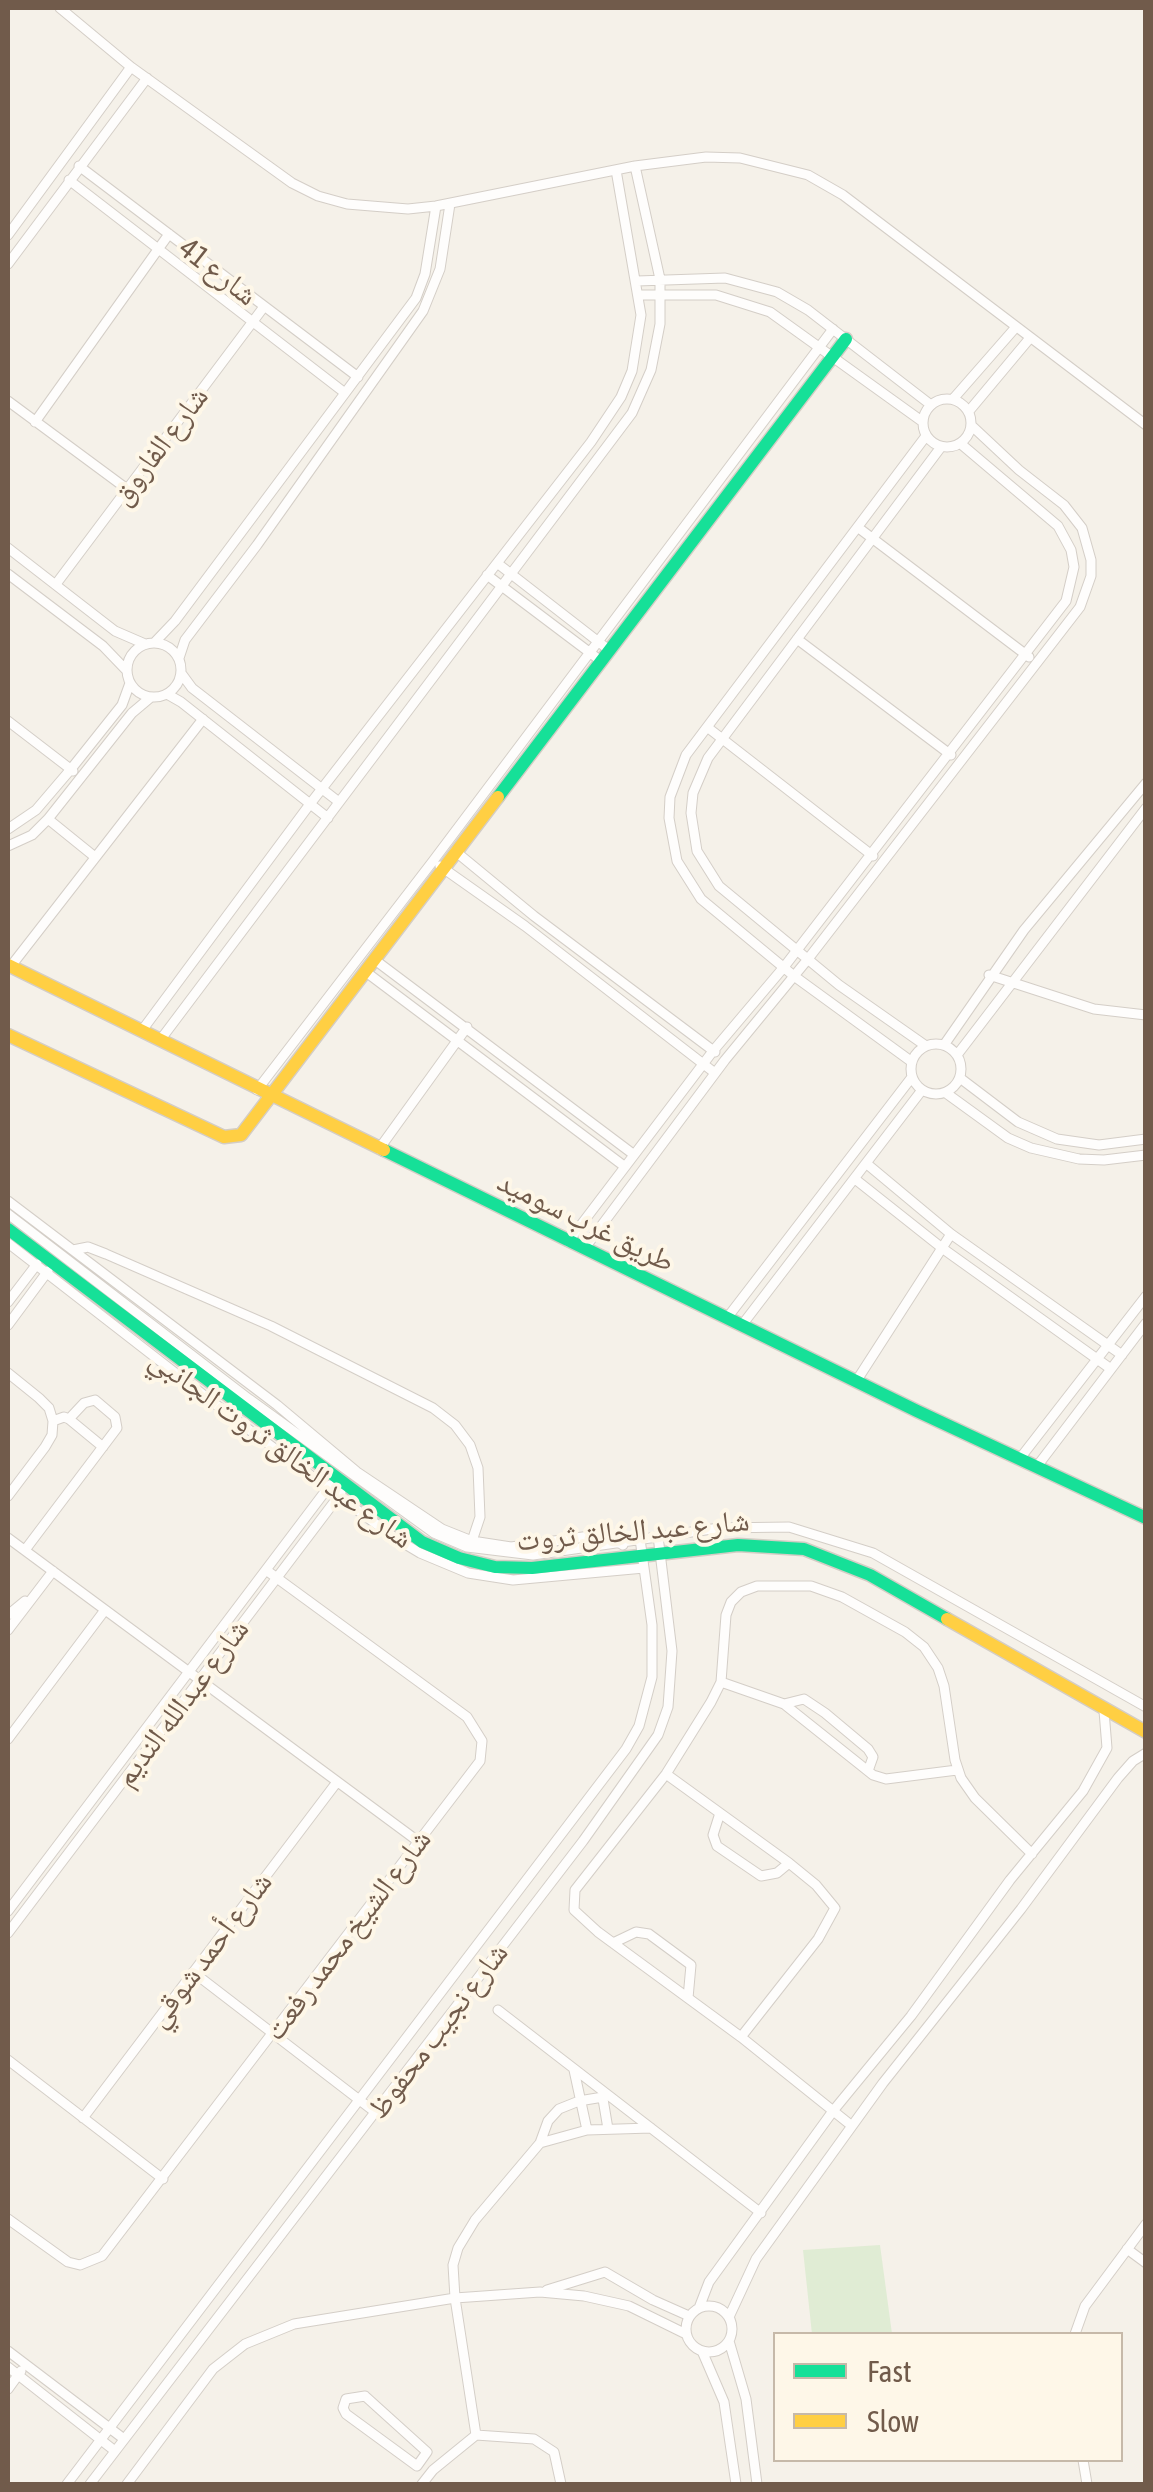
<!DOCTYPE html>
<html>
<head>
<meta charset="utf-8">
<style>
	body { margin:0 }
	#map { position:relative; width:1153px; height:2492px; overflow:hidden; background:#f5f1e9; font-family:"Asap Condensed",sans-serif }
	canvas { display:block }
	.frame { position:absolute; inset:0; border:10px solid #715b4b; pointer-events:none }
	.legend { position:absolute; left:773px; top:2332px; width:350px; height:130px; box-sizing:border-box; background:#fef7e8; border:2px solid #c6b9a9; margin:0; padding:12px 18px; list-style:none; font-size:30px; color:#715b4b }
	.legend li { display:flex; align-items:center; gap:20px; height:50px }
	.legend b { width:50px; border:2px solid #c6b9a9 }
</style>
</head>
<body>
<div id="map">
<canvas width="1153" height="2492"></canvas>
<div class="frame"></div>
<ul class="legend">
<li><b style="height:12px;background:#16e098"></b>Fast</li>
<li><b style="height:12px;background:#ffcf43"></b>Slow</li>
</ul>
</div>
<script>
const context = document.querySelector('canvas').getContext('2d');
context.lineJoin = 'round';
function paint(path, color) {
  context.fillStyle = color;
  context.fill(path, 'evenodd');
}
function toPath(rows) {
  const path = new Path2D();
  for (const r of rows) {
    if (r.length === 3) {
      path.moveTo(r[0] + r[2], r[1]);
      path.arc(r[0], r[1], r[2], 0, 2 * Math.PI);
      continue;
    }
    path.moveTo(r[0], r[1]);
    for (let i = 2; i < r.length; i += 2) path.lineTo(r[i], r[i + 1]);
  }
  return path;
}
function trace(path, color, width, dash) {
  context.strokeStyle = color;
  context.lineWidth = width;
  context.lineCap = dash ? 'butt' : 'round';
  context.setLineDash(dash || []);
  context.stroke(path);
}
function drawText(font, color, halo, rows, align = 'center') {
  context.font = font + ' "Asap Condensed","Noto Naskh Arabic",sans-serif';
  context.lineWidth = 8;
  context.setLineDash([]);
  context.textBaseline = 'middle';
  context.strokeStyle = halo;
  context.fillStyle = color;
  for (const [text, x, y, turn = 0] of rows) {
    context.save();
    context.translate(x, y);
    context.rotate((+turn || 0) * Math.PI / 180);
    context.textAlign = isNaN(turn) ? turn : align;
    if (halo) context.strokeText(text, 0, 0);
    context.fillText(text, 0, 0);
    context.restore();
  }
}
paint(toPath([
	[880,2245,892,2334,812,2334,803,2250]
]), '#e0ecd4');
const street = toPath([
	[60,8,131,67,292,183,318,196,347,204,408,209,436,206,635,166,706,157,740,158,808,175,843,195,1146,425],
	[79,166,358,377],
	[69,180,345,393],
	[8,235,131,67],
	[8,264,147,78],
	[637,281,725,278,777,292,808,310,931,405],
	[639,295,716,295,770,312,923,422],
	[947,423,24],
	[953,399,1016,327],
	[8,401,127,489],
	[969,411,1030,338],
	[35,422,169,234],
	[860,529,1029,657],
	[8,548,115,631,145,644],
	[497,563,609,650],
	[8,574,103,646,127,671],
	[487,575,601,661],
	[56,584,263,308],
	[797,639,951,755],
	[154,670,27],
	[154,643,175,621,416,298,425,274,436,206],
	[179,658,185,640,257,545,423,311,440,269,450,204],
	[181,673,192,688,339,802],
	[167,694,181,702,328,818],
	[8,721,73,771],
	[707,727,873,856],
	[48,819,95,857],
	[8,829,36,810,71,769,122,705,130,683],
	[8,846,32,835,48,819,132,713,151,697],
	[455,851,534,916,715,1052],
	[440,866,525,926,715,1073],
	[375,960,633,1154],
	[11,966,203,719],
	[366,972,624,1166],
	[989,975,1094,1009,1146,1015],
	[143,1029,310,804,591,442,621,397,632,371,641,315,616,170],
	[161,1039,632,413,651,370,660,324,660,279,635,166],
	[936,1069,25],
	[944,1045,1024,930,1146,783],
	[926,1046,839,985,719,886,697,851,691,813,693,793,708,758,941,447],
	[957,1055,1146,808],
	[912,1062,794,976,701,899,677,861,669,818,670,797,686,755,926,436],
	[960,1078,1018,1122,1057,1139,1099,1145,1146,1139],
	[257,1090,433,861,833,329],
	[946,1093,1008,1138,1031,1148,1079,1159,1104,1160,1146,1155],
	[379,1149,467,1027],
	[867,1164,951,1234,1122,1355],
	[855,1179,942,1248,1111,1369],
	[8,1201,277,1405,357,1472,442,1529,472,1541,511,1547,604,1534,623,1545],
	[8,1214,249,1399,434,1533,467,1547,533,1555,719,1528,789,1527,873,1553,1146,1707],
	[568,1242,713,1051,784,967,1066,601,1074,567,1071,550,1058,526,961,444],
	[8,1243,232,1417,395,1538,420,1553,468,1573,513,1580,644,1568],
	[584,1249,725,1060,808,959,1080,607,1091,576,1091,560,1082,528,1064,505,1019,470,972,426],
	[73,1250,88,1247,106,1254,271,1326,433,1408,455,1425,470,1445,478,1468,480,1517,472,1541],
	[8,1302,37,1264],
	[727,1318,912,1077],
	[8,1325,48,1271],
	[742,1325,922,1090],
	[8,1373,39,1398,49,1408,53,1421,52,1435,45,1447,8,1496],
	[857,1380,951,1234],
	[53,1421,64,1417,69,1419,103,1447],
	[1021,1457,1146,1296],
	[1038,1465,1146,1323],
	[8,1538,419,1842],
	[25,1550,117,1428,115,1417,95,1400,84,1403,69,1419],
	[8,1615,25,1601],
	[8,1630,53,1571],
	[721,1682,784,1704,873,1775,886,1779,957,1770],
	[784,1704,804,1699,825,1713,868,1749,873,1757,868,1771],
	[8,1739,105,1610],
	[666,1774,789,1863,816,1885,835,1908,818,1939,741,2037],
	[720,1813,713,1835,717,1846,761,1876,777,1873,789,1863],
	[8,1911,330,1485],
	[8,1933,341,1493],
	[613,1943,636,1932,649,1934,691,1965,688,1998],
	[193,1972,375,2112],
	[498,2010,761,2213],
	[8,2060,163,2179],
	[574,2070,587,2130],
	[603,2099,608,2129],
	[83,2118,337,1782],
	[852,2126,741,2037,598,1932,574,1910,575,1890,666,1774,711,1702,721,1682,726,1615,731,1602,741,1592,757,1586,811,1586,842,1597,905,1632,924,1647,938,1668,944,1686,955,1760,961,1778,975,1798,1032,1854],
	[540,2143,548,2121,559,2109,579,2101,609,2096],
	[8,2219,68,2262,80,2265,102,2256,480,1761,482,1741,467,1717,266,1570],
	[1127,2249,1146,2263],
	[547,2290,605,2272,653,2300,689,2316],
	[709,2329,23],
	[699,2308,709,2282,833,2111,911,2016,1010,1880,1083,1791,1107,1748,1104,1711],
	[729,2317,756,2259,883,2083,1021,1909,1118,1778,1133,1761,1146,1753],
	[1075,2334,1085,2306,1146,2224],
	[729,2341,746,2399,757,2484],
	[8,2351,124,2439],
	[702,2351,724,2402,736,2484],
	[8,2367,115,2451],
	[8,2389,21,2371],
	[365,2396,427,2452,417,2466,346,2414,343,2408,346,2399,365,2396],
	[476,2435,455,2298,453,2265,458,2248,475,2220,540,2143,587,2130,651,2128],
	[1083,2460,1087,2484],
	[67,2484,626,1749,639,1726,652,1677,652,1625,640,1539],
	[90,2484,583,1841,658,1735,668,1707,672,1651,658,1536],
	[127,2484,213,2369,245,2344,294,2324,455,2298,540,2292,584,2296,629,2306,686,2334],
	[422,2484,433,2470,476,2435,534,2439,554,2452,561,2484]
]);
const fast = toPath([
	[498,797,846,339],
	[384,1150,917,1411,1146,1518],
	[8,1229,422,1542,459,1558,495,1567,532,1568,738,1545,804,1549,870,1575,947,1619]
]);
const slow = toPath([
	[8,965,384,1150],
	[8,1035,224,1137,241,1135,498,797],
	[947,1619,1146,1732]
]);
trace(street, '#d4cec7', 11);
trace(fast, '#d4cdc5', 15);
trace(slow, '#d4cdc5', 15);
trace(street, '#fefdfc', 9);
trace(fast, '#16e098', 12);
trace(slow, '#ffcf43', 12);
drawText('30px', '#715b4b', '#fef7e8', [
	["شارع 41",218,272,38],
	["شارع الفاروق",160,446,-53],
	["طريق غرب سوميد",586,1222,26],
	["شارع عبد الخالق ثروت الجانبي",281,1449,36],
	["شارع عبد الخالق ثروت",633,1531,-5],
	["شارع عبدالله النديم",182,1703,-53],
	["شارع الشيخ محمد رفعت",348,1935,-53],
	["شارع أحمد شوقي",210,1950,-53],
	["شارع نجيب محفوظ",438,2031,-53]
]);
</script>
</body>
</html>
